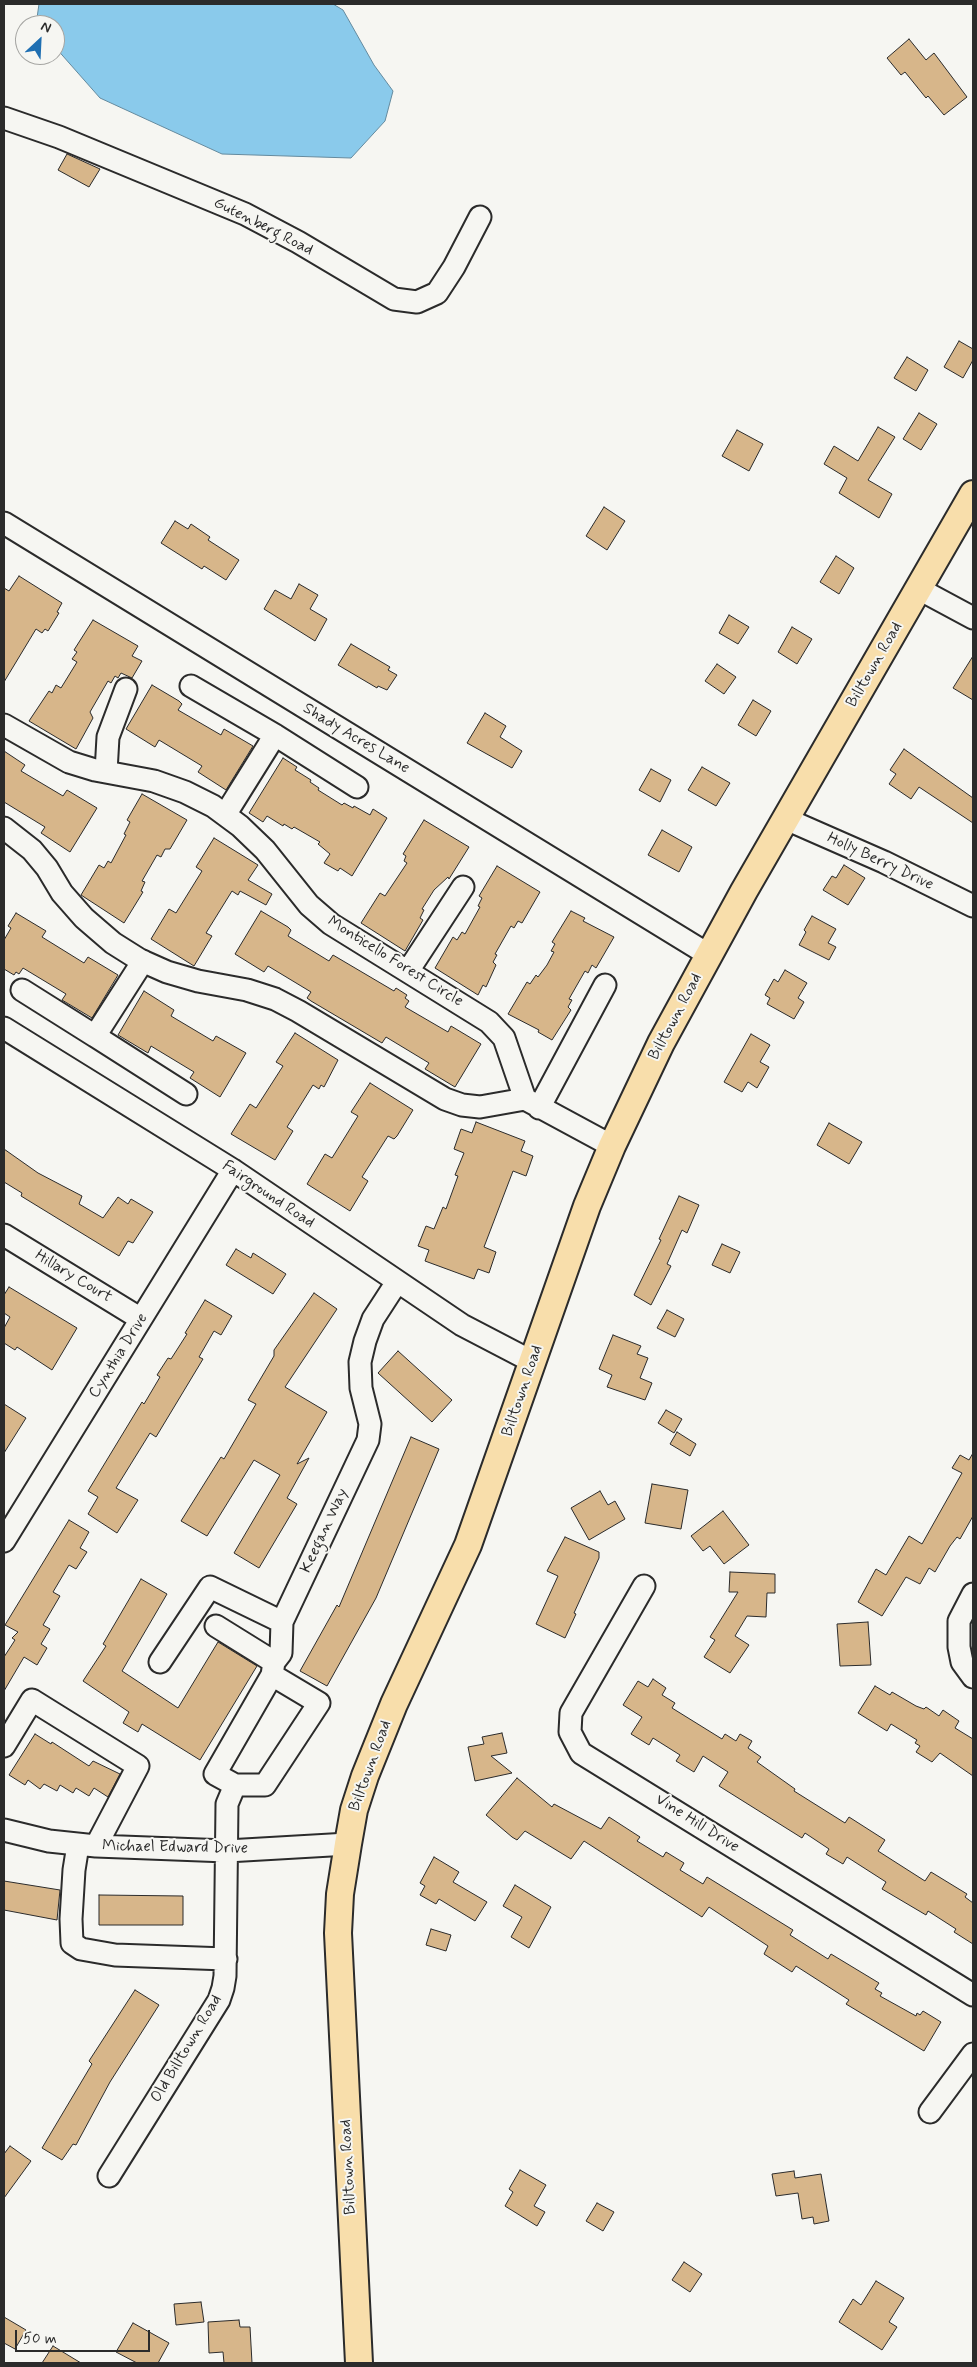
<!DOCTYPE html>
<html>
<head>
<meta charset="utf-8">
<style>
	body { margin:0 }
	#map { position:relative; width:977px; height:2367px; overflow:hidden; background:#f6f6f2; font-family:Mynerve,sans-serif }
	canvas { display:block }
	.frame { position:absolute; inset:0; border:5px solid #2b2b2b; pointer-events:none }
	.north { position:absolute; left:15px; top:15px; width:50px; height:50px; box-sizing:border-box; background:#f6f6f2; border:1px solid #a5a5a2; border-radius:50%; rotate:25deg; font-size:14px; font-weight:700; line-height:20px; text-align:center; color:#2b2b2b }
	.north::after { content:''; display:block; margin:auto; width:18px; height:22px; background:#1f6fb2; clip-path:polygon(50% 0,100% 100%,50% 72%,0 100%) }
	.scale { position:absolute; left:15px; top:2330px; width:135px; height:22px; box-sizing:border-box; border:2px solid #2b2b2b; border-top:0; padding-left:6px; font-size:15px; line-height:18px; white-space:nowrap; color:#2b2b2b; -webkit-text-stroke:4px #f6f6f2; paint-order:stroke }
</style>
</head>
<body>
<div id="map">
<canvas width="977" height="2367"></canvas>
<div class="frame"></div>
<div class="north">N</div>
<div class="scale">50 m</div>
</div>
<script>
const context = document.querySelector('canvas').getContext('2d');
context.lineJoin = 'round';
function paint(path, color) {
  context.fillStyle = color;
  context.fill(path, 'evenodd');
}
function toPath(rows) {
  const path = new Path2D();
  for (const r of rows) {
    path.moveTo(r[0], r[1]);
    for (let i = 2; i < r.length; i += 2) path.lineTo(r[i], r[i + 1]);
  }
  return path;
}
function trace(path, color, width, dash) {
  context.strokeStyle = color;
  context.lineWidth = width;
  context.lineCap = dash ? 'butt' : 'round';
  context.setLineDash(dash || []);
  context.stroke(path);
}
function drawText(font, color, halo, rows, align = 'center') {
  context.font = font + ' Mynerve,sans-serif';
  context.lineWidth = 4;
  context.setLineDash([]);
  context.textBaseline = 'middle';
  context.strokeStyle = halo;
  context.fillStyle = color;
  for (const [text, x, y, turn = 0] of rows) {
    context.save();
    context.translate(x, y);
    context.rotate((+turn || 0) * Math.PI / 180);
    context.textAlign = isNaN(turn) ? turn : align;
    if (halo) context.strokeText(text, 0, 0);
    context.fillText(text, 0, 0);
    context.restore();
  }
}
const water = toPath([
	[39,4,333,4,343,10,374,65,393,91,385,121,351,158,222,154,100,98,55,47,55,25,36,25,39,4]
]);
paint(water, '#8acaeb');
trace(water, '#648a9e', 1);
const building = toPath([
	[909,39,926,60,934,53,967,97,944,115,928,96,926,98,905,72,901,75,887,58,909,39],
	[67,154,100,169,89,187,58,170,67,154],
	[959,341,973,349,973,360,963,378,944,367,959,341],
	[907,357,928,370,916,391,894,378,907,357],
	[919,413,937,424,921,450,903,439,919,413],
	[878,427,895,437,868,480,892,494,879,518,839,493,847,478,824,464,834,446,858,461,878,427],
	[737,430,763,444,749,471,722,456,737,430],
	[604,507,625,521,607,550,586,536,604,507],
	[175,521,188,529,191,524,210,537,208,540,239,560,226,580,204,566,202,569,161,543,175,521],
	[836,556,854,568,839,594,820,582,836,556],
	[19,576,62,603,57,612,59,613,48,631,45,629,42,633,36,629,4,682,4,588,9,591,19,576],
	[299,584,318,595,310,609,327,619,315,641,264,609,275,590,291,599,299,584],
	[729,615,749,627,738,644,719,633,729,615],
	[93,620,138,646,132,656,142,661,132,678,121,673,118,678,115,676,111,683,108,681,90,712,93,718,76,749,29,721,49,691,52,693,56,685,61,688,77,662,72,659,77,652,74,650,93,620],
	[792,627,812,639,797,664,778,652,792,627],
	[351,644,390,667,388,670,397,675,387,690,378,686,377,688,338,665,351,644],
	[973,656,973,700,953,688,973,656],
	[717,664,736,677,724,694,705,681,717,664],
	[152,685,179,701,182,704,178,710,221,735,224,729,253,746,226,790,198,772,202,766,159,740,155,747,126,729,152,685],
	[753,700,771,711,756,736,738,725,753,700],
	[485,713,506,726,500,737,522,751,512,768,467,743,485,713],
	[904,749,973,798,973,823,919,787,911,799,889,784,896,774,890,770,904,749],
	[4,751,25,765,21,771,63,796,67,790,97,808,70,852,41,833,45,827,4,802,4,751],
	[283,758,297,767,295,770,311,780,310,782,319,788,318,790,342,805,344,803,353,808,354,806,370,815,373,809,387,818,352,876,340,868,338,871,324,863,330,854,318,844,320,842,294,827,292,829,284,824,283,826,267,816,263,822,249,813,283,758],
	[702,767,730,783,716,806,688,790,702,767],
	[651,769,671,780,660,802,639,790,651,769],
	[142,794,187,820,170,849,165,849,161,857,157,855,142,881,145,882,141,891,143,892,124,923,81,895,99,865,104,868,108,861,111,863,126,835,124,834,130,822,127,820,142,794],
	[424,820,469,847,449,879,448,877,434,890,422,909,424,910,420,918,423,920,405,951,361,923,380,893,385,896,407,863,404,861,406,856,403,854,424,820],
	[662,830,692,847,679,872,648,855,662,830],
	[214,838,258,865,248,880,272,894,266,905,240,891,238,895,232,891,206,933,212,936,194,966,151,939,169,909,176,913,202,871,196,867,214,838],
	[844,865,865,878,848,905,823,890,832,876,836,878,844,865],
	[497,866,540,892,522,923,518,921,514,928,511,926,495,954,497,955,493,962,496,965,486,987,483,985,478,995,435,968,453,937,457,940,462,932,465,934,480,907,478,906,482,898,479,896,497,866],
	[261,911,288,927,291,930,288,936,329,961,333,955,394,991,396,988,407,995,405,998,409,1001,405,1007,448,1032,451,1026,481,1044,455,1087,425,1069,429,1063,386,1037,382,1043,311,1001,307,998,311,992,268,966,264,972,235,954,261,911],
	[571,911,585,918,583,921,614,937,596,968,592,965,588,973,585,971,569,999,572,1000,568,1007,571,1010,552,1040,538,1032,539,1030,508,1014,527,982,530,984,536,975,538,977,547,965,554,952,551,951,555,944,552,942,571,911],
	[16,913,46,931,42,937,84,963,88,957,118,975,92,1018,62,1000,66,994,23,968,19,974,16,972,14,975,4,969,4,940,11,928,8,926,16,913],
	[812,916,836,929,828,943,836,947,829,960,799,945,806,932,804,930,812,916],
	[785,970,807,983,798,998,804,1002,794,1019,767,1004,770,998,765,995,774,979,778,982,785,970],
	[144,991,174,1010,171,1016,213,1041,216,1036,246,1053,220,1097,190,1078,194,1072,151,1046,148,1053,118,1035,144,991],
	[295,1033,338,1060,324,1087,321,1085,319,1089,313,1085,287,1127,293,1131,275,1160,231,1134,250,1104,256,1108,283,1066,276,1062,295,1033],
	[751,1034,770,1045,760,1062,769,1067,757,1088,748,1082,742,1092,724,1082,751,1034],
	[370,1083,413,1110,397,1136,394,1139,388,1136,362,1177,368,1181,350,1211,307,1184,325,1154,332,1158,358,1116,351,1112,370,1083],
	[476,1122,525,1141,521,1151,533,1156,526,1176,513,1171,484,1247,496,1252,489,1273,478,1269,474,1279,425,1261,429,1250,418,1246,426,1226,434,1229,443,1207,446,1209,458,1176,455,1175,464,1153,454,1149,461,1129,472,1133,476,1122],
	[829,1123,862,1142,849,1164,817,1145,829,1123],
	[4,1149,38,1173,82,1196,79,1204,103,1218,118,1197,128,1204,131,1199,153,1212,133,1243,128,1241,119,1256,21,1196,22,1193,4,1182,4,1149],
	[679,1196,699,1205,687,1233,682,1230,667,1264,671,1266,651,1305,634,1295,661,1240,659,1239,679,1196],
	[722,1244,740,1252,730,1273,712,1265,722,1244],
	[236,1249,251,1258,253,1253,286,1274,273,1294,226,1265,236,1249],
	[9,1287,77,1328,52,1370,17,1347,15,1350,4,1343,4,1328,10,1317,4,1313,4,1295,9,1287],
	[314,1293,337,1309,285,1387,327,1412,297,1464,309,1458,287,1498,297,1504,259,1568,234,1553,280,1475,254,1460,207,1536,181,1521,221,1457,224,1459,256,1404,248,1400,274,1356,274,1350,314,1293],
	[205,1300,232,1316,221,1335,214,1331,199,1357,203,1359,156,1437,150,1433,116,1488,138,1500,117,1533,88,1514,98,1497,88,1491,142,1402,144,1404,160,1377,157,1375,168,1358,171,1359,187,1334,185,1333,205,1300],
	[667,1310,684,1319,675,1337,657,1328,667,1310],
	[613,1335,641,1346,637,1354,648,1358,640,1378,652,1383,645,1400,607,1387,612,1375,599,1369,613,1335],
	[398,1351,452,1400,432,1422,378,1373,398,1351],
	[4,1404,26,1418,4,1453,4,1404],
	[666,1410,682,1419,674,1433,658,1423,666,1410],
	[677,1432,696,1444,690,1456,670,1444,677,1432],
	[411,1437,439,1449,376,1598,327,1686,300,1671,337,1605,339,1607,411,1437],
	[973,1453,973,1516,960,1539,957,1537,950,1546,935,1572,929,1568,920,1584,906,1577,882,1616,858,1602,876,1569,886,1575,909,1536,922,1544,962,1473,952,1468,960,1455,969,1460,973,1453],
	[652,1484,688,1490,681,1529,645,1523,652,1484],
	[600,1491,608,1505,615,1501,625,1519,589,1540,571,1508,600,1491],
	[723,1511,749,1545,724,1564,710,1546,703,1551,691,1536,723,1511],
	[69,1520,89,1532,80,1548,87,1552,76,1569,69,1565,53,1592,60,1596,43,1625,50,1629,41,1644,47,1648,37,1665,24,1657,4,1691,4,1657,15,1640,12,1638,18,1632,5,1625,69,1520],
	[565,1537,599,1552,599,1558,574,1613,576,1614,565,1638,536,1624,558,1576,547,1571,565,1537],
	[730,1572,775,1574,775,1593,767,1593,766,1617,747,1616,735,1636,749,1645,730,1673,704,1657,715,1640,710,1637,738,1592,729,1592,730,1572],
	[141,1579,167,1594,122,1671,178,1708,218,1642,257,1666,200,1760,142,1724,138,1732,123,1723,129,1712,83,1681,106,1646,103,1644,141,1579],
	[868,1622,871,1665,840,1666,837,1624,868,1622],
	[653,1679,666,1688,662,1695,675,1703,672,1708,722,1739,725,1734,736,1741,740,1734,752,1741,748,1748,761,1757,757,1762,795,1789,794,1791,845,1823,849,1817,885,1840,878,1851,925,1881,931,1872,967,1894,965,1897,973,1903,973,1944,954,1932,956,1929,928,1911,926,1915,882,1889,886,1882,847,1857,843,1864,826,1854,829,1849,805,1833,802,1838,719,1786,728,1772,703,1756,694,1772,676,1761,680,1755,653,1738,649,1745,631,1734,642,1717,623,1705,638,1681,648,1687,653,1679],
	[875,1686,890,1695,892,1692,916,1706,924,1709,926,1707,939,1716,943,1710,959,1721,955,1728,973,1739,973,1776,940,1753,932,1762,916,1752,920,1746,915,1743,917,1740,891,1724,887,1731,858,1713,875,1686],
	[502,1733,507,1753,491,1756,512,1773,475,1781,468,1747,484,1744,482,1737,502,1733],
	[35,1734,51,1744,52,1742,89,1766,93,1761,120,1774,108,1797,94,1788,89,1796,76,1788,73,1793,60,1785,57,1791,44,1784,40,1789,28,1780,25,1785,9,1775,35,1734],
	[517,1778,552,1807,554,1804,601,1829,609,1817,640,1837,637,1841,663,1857,666,1852,684,1863,680,1870,703,1884,707,1877,793,1930,790,1935,828,1959,831,1954,879,1983,875,1989,882,1993,880,1996,916,2016,917,2013,920,2015,923,2011,941,2022,924,2051,846,2004,849,2000,796,1966,792,1972,764,1954,768,1946,709,1907,702,1917,584,1841,571,1859,525,1831,517,1840,512,1837,486,1815,517,1778],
	[434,1857,459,1872,453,1882,487,1902,475,1921,439,1899,436,1904,420,1895,425,1886,420,1883,434,1857],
	[4,1881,60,1890,57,1920,4,1910,4,1881],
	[515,1885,551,1907,529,1948,511,1937,522,1917,503,1906,515,1885],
	[99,1895,183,1896,183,1925,99,1925,99,1895],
	[431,1929,451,1935,446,1951,426,1945,431,1929],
	[135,1990,159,2005,110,2082,76,2145,73,2144,62,2160,42,2148,92,2064,89,2061,135,1990],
	[10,2146,31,2161,4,2198,4,2154,10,2146],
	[520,2170,546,2185,534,2206,545,2212,537,2226,505,2206,513,2192,509,2189,520,2170],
	[794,2171,795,2178,821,2174,829,2221,814,2224,813,2217,802,2219,798,2193,776,2196,772,2174,794,2171],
	[597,2203,614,2212,603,2231,586,2221,597,2203],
	[684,2262,702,2274,690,2292,672,2280,684,2262],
	[876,2281,904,2298,889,2322,897,2327,882,2350,839,2322,853,2299,861,2305,876,2281],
	[201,2302,204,2322,176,2325,174,2304,201,2302],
	[4,2317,26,2330,15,2349,4,2343,4,2317],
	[239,2320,240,2327,250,2327,252,2363,224,2363,223,2352,209,2353,208,2322,239,2320],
	[133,2323,169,2343,158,2363,137,2363,116,2352,133,2323],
	[53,2346,81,2363,42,2363,53,2346]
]);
paint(building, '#d7b68a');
trace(building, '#2b2b2b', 1);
const minor = toPath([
	[4,118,59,137,245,214,298,242,394,299,417,302,437,293,454,267,480,217],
	[4,523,709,955],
	[919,589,973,618],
	[191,686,275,735,357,787],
	[4,725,69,762,95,770,154,781,185,792,213,806,240,826,265,850,309,905,331,924,489,1022,504,1038,525,1099],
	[106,772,108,737,126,689],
	[225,815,275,735],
	[786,819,884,862,973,906],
	[4,828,32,850,47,868,62,893,84,918,113,943,140,960,167,972,198,981,247,990,275,999,298,1011,445,1099,462,1105,480,1107,525,1099,612,1146],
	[143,961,95,1036,186,1094],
	[408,971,463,887],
	[22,990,95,1036],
	[4,1028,233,1170,462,1325,533,1362],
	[539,1108,605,985],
	[4,1235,141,1319],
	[4,1541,233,1170],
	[644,1586,571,1713,570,1732,581,1753,973,1995],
	[973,1594,959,1621,959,1647,962,1662,973,1677],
	[216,1626,274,1662,272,1675],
	[160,1662,210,1587,282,1622,368,1440,370,1424,361,1388,360,1362,365,1341,373,1319,397,1282],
	[274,1662,281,1653,282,1622],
	[4,1746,32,1700,138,1766,96,1846],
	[4,1830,49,1841,96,1846,227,1851,348,1844],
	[78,1845,74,1870,71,1919,72,1943,81,1949,115,1955,226,1959],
	[930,2112,973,2054],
	[109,2176,219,2000,223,1988,225,1976,227,1804,235,1785,265,1785,319,1703,272,1675,215,1774,235,1785]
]);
const major = toPath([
	[359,2363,338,1933,340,1894,348,1844,354,1810,365,1776,394,1704,468,1545,587,1206,612,1146,661,1043,744,891,973,494]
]);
trace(minor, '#2b2b2b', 25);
trace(major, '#2b2b2b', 30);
trace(minor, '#f6f6f2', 21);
trace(major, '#f8deab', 26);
drawText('16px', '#2b2b2b', '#f6f6f2', [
	["Gutenberg Road",263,227,27],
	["Billtown Road",875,665,-60],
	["Shady Acres Lane",356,739,31],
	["Holly Berry Drive",880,862,25],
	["Monticello Forest Circle",395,962,32],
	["Billtown Road",676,1017,-62],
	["Fairground Road",268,1195,34],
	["Hillary Court",73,1277,31],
	["Cynthia Drive",119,1356,-58],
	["Billtown Road",523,1391,-71],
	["Keegan Way",325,1531,-65],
	["Billtown Road",371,1766,-70],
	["Vine Hill Drive",697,1824,32],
	["Michael Edward Drive",175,1848,1],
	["Old Billtown Road",187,2049,-59],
	["Billtown Road",349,2167,-93]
]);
</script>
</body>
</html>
